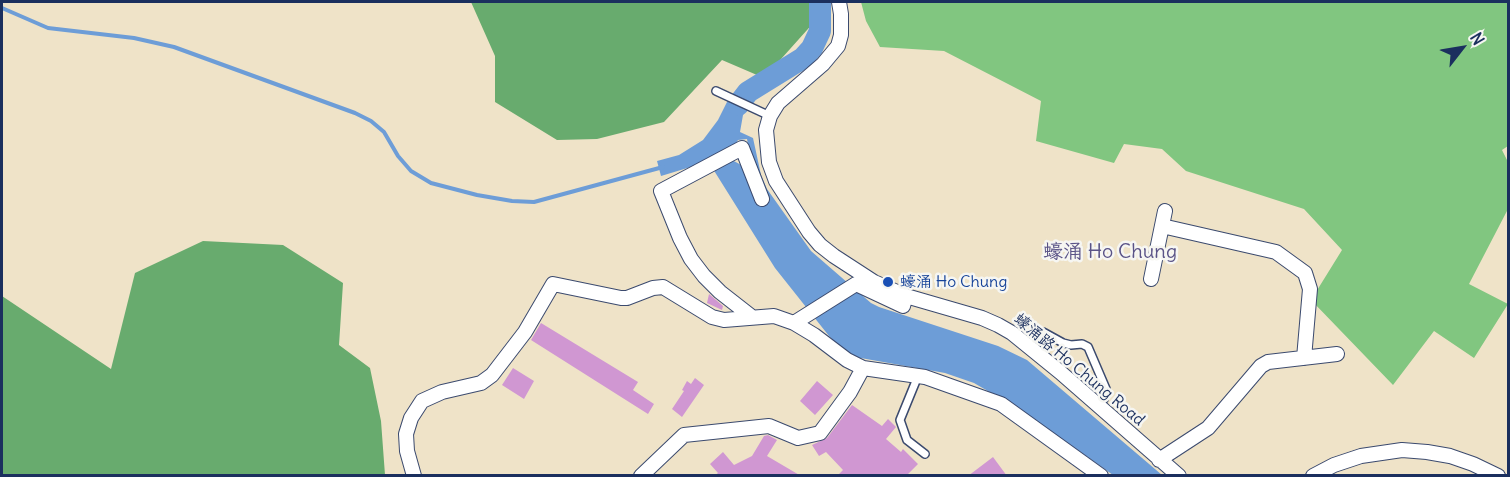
<!DOCTYPE html>
<html>
<head>
<meta charset="utf-8">
<style>
	body { margin:0 }
	#map { position:relative; width:1510px; height:477px; overflow:hidden; background:#efe3c8; font-family:Delius,sans-serif }
	canvas { display:block }
	.frame { position:absolute; inset:0; border:3px solid #1b2f5e; pointer-events:none }
	.north { position:absolute; left:1432px; top:18px; width:60px; height:60px; -webkit-text-stroke:4px #f6f6f2; paint-order:stroke; rotate:59deg; font-size:16px; font-weight:700; line-height:24px; text-align:center; color:#1b2f5e }
	.north::after { content:''; display:block; margin:auto; width:21px; height:27px; background:#1b2f5e; clip-path:polygon(50% 0,100% 100%,50% 72%,0 100%) }
</style>
</head>
<body>
<div id="map">
<canvas width="1510" height="477"></canvas>
<div class="frame"></div>
<div class="north">N</div>
</div>
<script>
const context = document.querySelector('canvas').getContext('2d');
context.lineJoin = 'round';
function paint(path, color) {
  context.fillStyle = color;
  context.fill(path, 'evenodd');
}
function toPath(rows) {
  const path = new Path2D();
  for (const r of rows) {
    path.moveTo(r[0], r[1]);
    for (let i = 2; i < r.length; i += 2) path.lineTo(r[i], r[i + 1]);
  }
  return path;
}
function trace(path, color, width, dash) {
  context.strokeStyle = color;
  context.lineWidth = width;
  context.lineCap = dash ? 'butt' : 'round';
  context.setLineDash(dash || []);
  context.stroke(path);
}
function drawText(font, color, halo, rows, align = 'center') {
  context.font = font + ' Delius,"LXGW WenKai TC",sans-serif';
  context.lineWidth = 5;
  context.setLineDash([]);
  context.textBaseline = 'middle';
  context.strokeStyle = halo;
  context.fillStyle = color;
  for (const [text, x, y, turn = 0] of rows) {
    context.save();
    context.translate(x, y);
    context.rotate((+turn || 0) * Math.PI / 180);
    context.textAlign = isNaN(turn) ? turn : align;
    if (halo) context.strokeText(text, 0, 0);
    context.fillText(text, 0, 0);
    context.restore();
  }
}
paint(toPath([
	[861,2,1508,2,1508,146,1502,150,1508,162,1508,209,1469,284,1508,304,1474,358,1434,331,1393,385,1311,300,1342,250,1304,209,1186,171,1162,149,1124,144,1114,163,1036,141,1041,101,944,51,880,47,866,21]
]), '#81c680');
paint(toPath([
	[471,2,815,2,816,20,764,78,722,60,664,122,597,139,557,140,495,102,495,56],
	[203,241,283,245,343,283,339,345,370,368,381,421,385,475,2,475,2,296,111,369,135,273]
]), '#68ab6e');
paint(toPath([
	[755,79,763,89,751,101,743,115,740,132,753,138,761,175,767,189,811,251,871,303,879,307,998,346,1027,360,1162,475,1113,475,1024,412,974,383,945,373,855,357,842,349,829,336,775,268,713,169,732,160,743,166,749,150,747,139,738,140,735,145,694,166,661,176,657,161,679,155,703,140,718,120,730,96]
]), '#6d9dd7');
trace(toPath([
	[2,8,48,28,134,38,174,47,355,113,371,121,384,132,398,156,411,171,431,183,477,195,512,201,534,202,663,167]
]), '#6d9dd7', 4);
trace(toPath([
	[738,105,748,92,803,58,812,48,820,31,820,2]
]), '#6d9dd7', 22);
paint(toPath([
	[709,294,723,306,722,310,707,303],
	[541,323,638,382,633,390,654,404,648,414,531,340],
	[513,368,534,381,524,399,502,385],
	[695,378,704,385,682,417,672,409,684,391,682,390,687,381,691,384],
	[817,381,833,395,815,415,800,401],
	[852,405,882,426,888,419,896,427,886,439,901,452,903,449,918,464,906,476,837,476,843,470,826,452,819,456,812,445,827,438],
	[768,435,777,440,767,456,801,476,714,476,718,473,710,464,723,452,734,465,752,456,764,436],
	[993,457,1007,476,968,476]
]), '#d097d2');
const lane = toPath([
	[716,91,770,116],
	[1043,332,1063,343,1071,345,1082,344,1088,347,1106,389,1104,399,1098,405],
	[918,376,900,420,907,440,925,454]
]);
const street = toPath([
	[839,2,841,14,841,35,838,46,823,64,778,103,770,116,766,130,769,162,776,181,809,232,820,245,834,256,874,282,906,296,982,318,998,325,1012,333,1060,372,1179,476],
	[1162,226,1276,252,1305,273,1310,289,1304,358],
	[1151,279,1165,211],
	[752,317,720,292,704,276,691,259,680,238,661,191,742,148,762,199],
	[794,323,856,284,903,306,906,296],
	[863,368,925,377,1001,404,1101,476],
	[1159,460,1208,428,1261,366,1268,362,1337,354],
	[414,476,407,451,406,434,411,418,422,401,442,392,481,383,492,375,525,332,553,284,621,298,627,298,653,288,663,287,712,317,724,320,774,316,794,323,814,335,847,360,863,368,850,392,820,433,798,438,769,426,684,435,641,476],
	[1313,476,1334,465,1361,456,1402,450,1427,452,1450,456,1473,464,1498,476]
]);
trace(lane, '#3b4a6e', 10);
trace(street, '#3b4a6e', 16);
trace(lane, '#fff', 7);
trace(street, '#fff', 14);
for (const [x, y, r, color] of [
	[888,282,6,"#1a4fb4"]
]) {
  const dot = new Path2D();
  dot.arc(x, y, r, 0, 2 * Math.PI);
  context.fillStyle = color;
  context.fill(dot);
  trace(dot, '#f6f6f2', 2);
}
drawText('16px', '#164399', '#f6f6f2', [
	["蠔涌 Ho Chung",900,282]
], 'left');
drawText('16px', '#1b2f5e', '#f6f6f2', [
	["蠔涌路 Ho Chung Road",1079,370,40]
]);
drawText('20px', '#5a5387', '#f6f6f2', [
	["蠔涌 Ho Chung",1110,252]
]);
</script>
</body>
</html>
